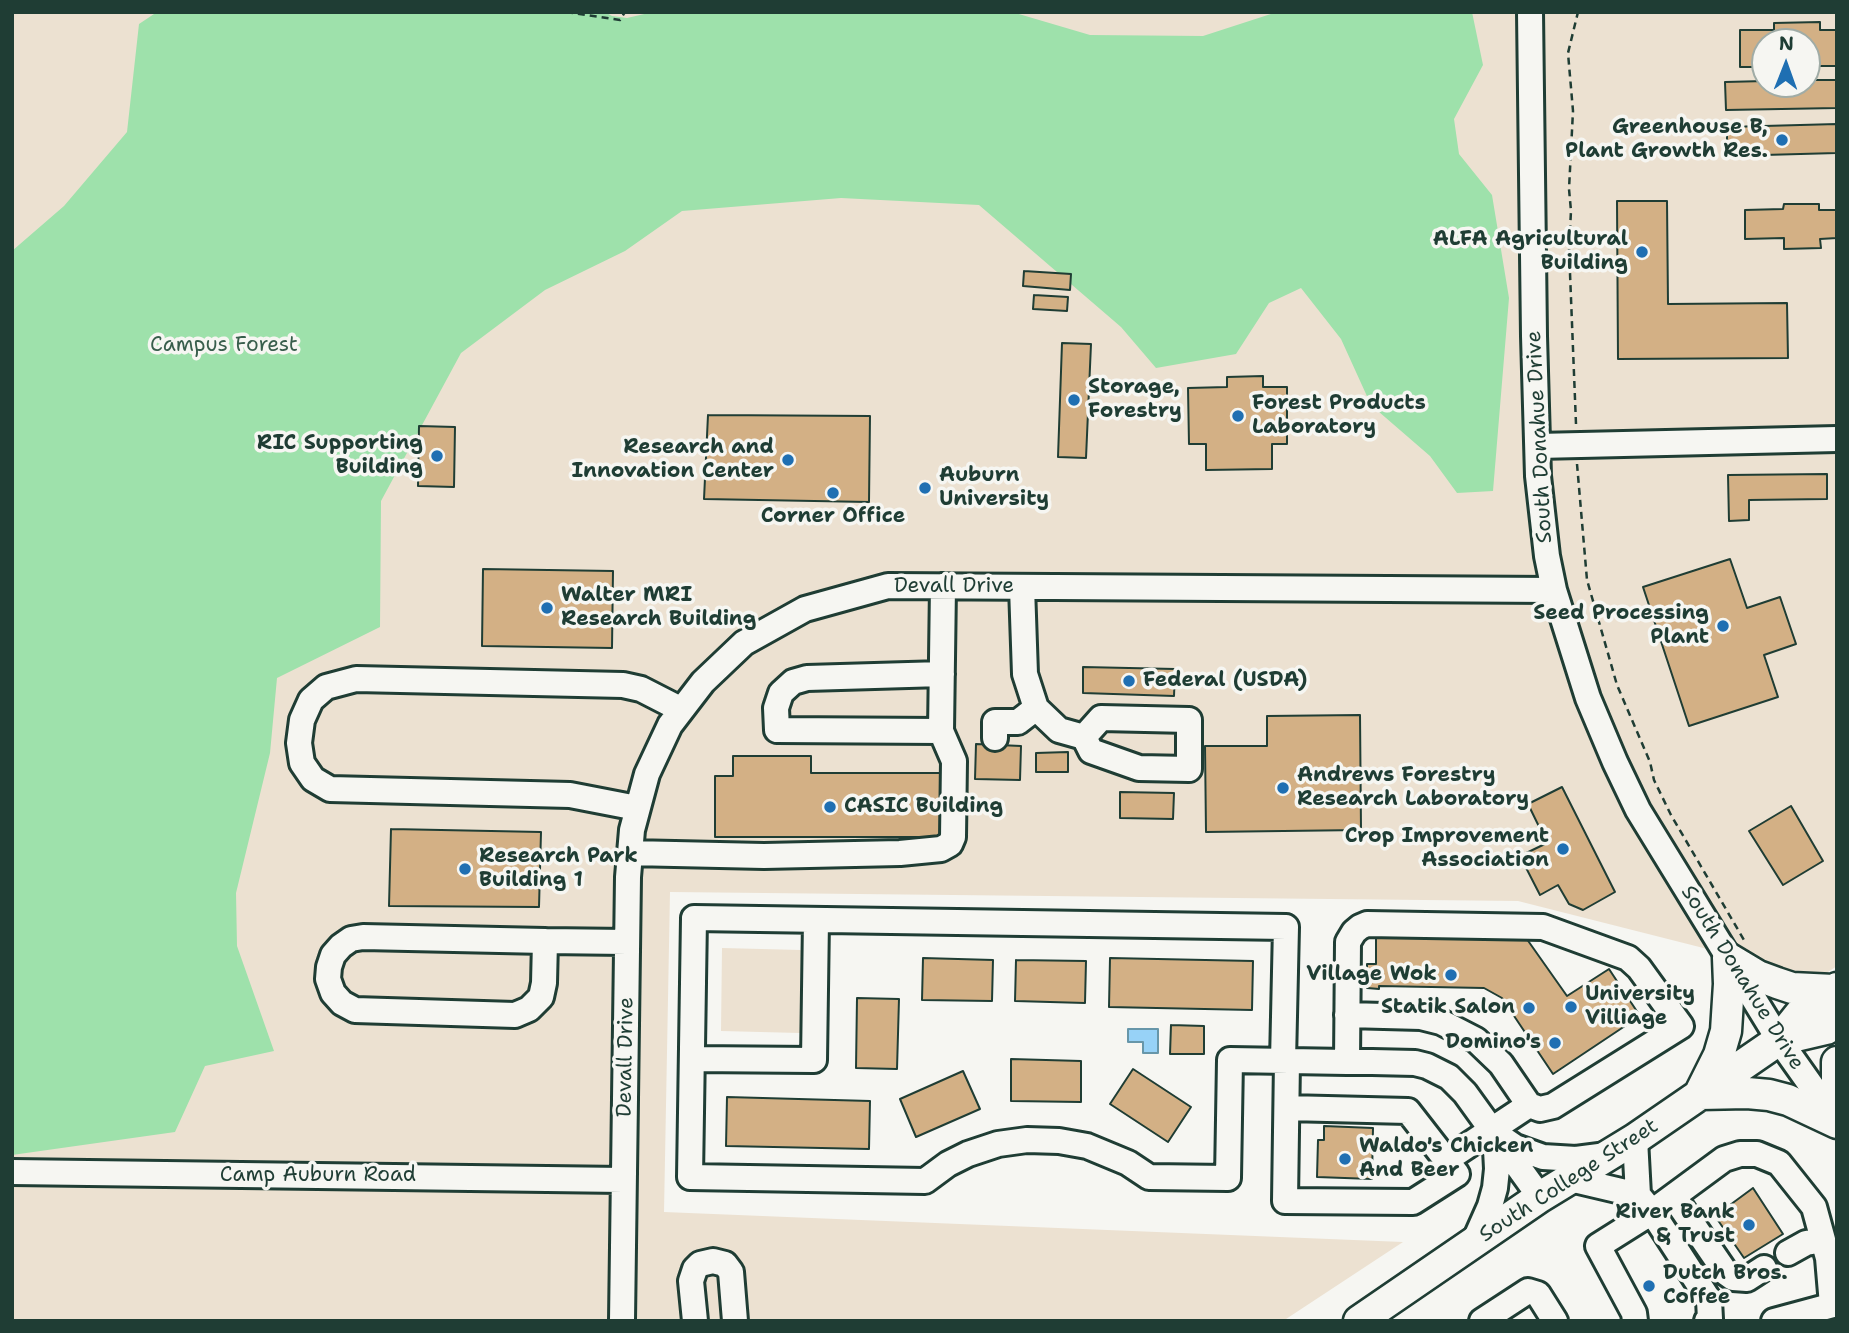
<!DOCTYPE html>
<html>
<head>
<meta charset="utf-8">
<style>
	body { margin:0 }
	#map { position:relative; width:1849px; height:1333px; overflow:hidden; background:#f6f6f2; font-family:"Shantell Sans",sans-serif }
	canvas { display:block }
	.frame { position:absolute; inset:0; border:14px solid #1f3d34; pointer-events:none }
	.north { position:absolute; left:1751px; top:28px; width:70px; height:70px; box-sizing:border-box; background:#f6f6f2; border:2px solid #a0aca6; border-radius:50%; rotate:1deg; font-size:19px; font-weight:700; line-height:28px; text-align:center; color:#1f3d34 }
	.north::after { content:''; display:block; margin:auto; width:24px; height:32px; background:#1f6fb2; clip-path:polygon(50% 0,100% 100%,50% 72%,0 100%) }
</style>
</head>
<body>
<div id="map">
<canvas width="1849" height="1333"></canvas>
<div class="frame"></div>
<div class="north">N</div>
</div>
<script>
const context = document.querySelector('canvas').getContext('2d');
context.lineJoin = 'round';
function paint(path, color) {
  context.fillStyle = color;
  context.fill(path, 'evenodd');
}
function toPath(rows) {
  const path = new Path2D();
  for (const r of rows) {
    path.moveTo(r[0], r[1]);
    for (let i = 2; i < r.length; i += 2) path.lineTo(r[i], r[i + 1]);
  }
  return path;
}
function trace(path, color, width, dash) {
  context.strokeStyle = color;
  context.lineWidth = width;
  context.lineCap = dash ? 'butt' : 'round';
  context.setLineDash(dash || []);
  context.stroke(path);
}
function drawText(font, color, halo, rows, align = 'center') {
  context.font = font + ' "Shantell Sans",sans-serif';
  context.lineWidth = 7;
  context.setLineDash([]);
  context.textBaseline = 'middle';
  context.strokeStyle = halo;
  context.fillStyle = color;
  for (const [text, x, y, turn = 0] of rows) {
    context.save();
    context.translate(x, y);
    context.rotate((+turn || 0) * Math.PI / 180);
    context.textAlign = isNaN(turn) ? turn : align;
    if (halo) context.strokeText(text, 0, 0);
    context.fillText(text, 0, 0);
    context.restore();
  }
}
paint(toPath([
	[12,12,1837,12,1837,966,1825,974,1802,973,1518,901,670,892,664,1212,1403,1242,1283,1321,12,1321],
	[1765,42,1807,42,1807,84,1765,84],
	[722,948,801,950,800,1033,721,1031]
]), '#ece1d1');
paint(toPath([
	[157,12,605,12,612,16,627,18,653,12,1012,12,1090,35,1203,36,1277,12,1472,12,1483,65,1454,119,1459,154,1492,195,1509,298,1493,491,1457,493,1430,456,1371,405,1341,339,1301,288,1269,303,1236,354,1156,368,1121,327,979,205,841,198,682,211,625,251,545,290,461,353,381,501,380,627,277,678,270,753,236,893,237,946,274,1051,205,1066,175,1132,12,1155,12,251,64,206,127,132,139,24]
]), '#9ee1ab');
const water = toPath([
	[1128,1029,1158,1029,1158,1053,1143,1053,1143,1042,1128,1042,1128,1029]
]);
paint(water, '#97d2f7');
trace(water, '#6796a9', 2);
const building = toPath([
	[1820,22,1820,30,1837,30,1837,66,1807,66,1807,42,1765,42,1765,67,1740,67,1740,30,1774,30,1774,23,1820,22],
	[1807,80,1837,80,1837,108,1726,110,1725,82,1765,81,1765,84,1807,84,1807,80],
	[1837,124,1837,153,1727,156,1727,127,1837,124],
	[1617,201,1667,201,1668,304,1787,303,1788,358,1618,359,1617,201],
	[1784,204,1819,204,1819,210,1837,210,1837,238,1820,239,1821,248,1784,249,1784,238,1745,239,1745,210,1783,209,1784,204],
	[1024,271,1071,274,1070,290,1023,286,1024,271],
	[1034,295,1068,297,1067,311,1033,309,1034,295],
	[1062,343,1091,344,1086,458,1058,457,1062,343],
	[1263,376,1263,387,1287,387,1287,444,1272,444,1272,469,1206,470,1206,444,1189,444,1188,388,1227,387,1227,377,1263,376],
	[708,415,870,416,869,502,704,499,708,415],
	[419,426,455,427,454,487,418,486,419,426],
	[1827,474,1827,499,1749,500,1749,520,1729,521,1728,475,1827,474],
	[1730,559,1747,608,1780,597,1796,644,1764,655,1778,697,1689,726,1643,587,1730,559],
	[483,569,613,571,612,648,482,646,483,569],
	[1083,667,1175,669,1174,696,1083,693,1083,667],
	[1360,715,1361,830,1206,832,1205,746,1267,746,1267,716,1360,715],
	[976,744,1021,746,1020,780,975,779,976,744],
	[1068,752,1068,772,1036,772,1036,753,1068,752],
	[733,756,811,756,811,773,944,773,944,837,715,837,715,776,733,776,733,756],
	[1562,787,1615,892,1583,910,1569,904,1558,885,1540,895,1520,856,1547,843,1528,804,1562,787],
	[1120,792,1174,793,1173,819,1120,818,1120,792],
	[1791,806,1823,861,1783,885,1749,831,1791,806],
	[391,829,541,832,539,907,389,906,391,829],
	[1376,933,1524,935,1567,996,1609,969,1640,1016,1553,1074,1502,998,1484,988,1379,986,1379,989,1367,988,1367,964,1376,964,1376,933],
	[923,958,993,960,992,1001,922,1000,923,958],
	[1110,958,1253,961,1252,1010,1109,1007,1110,958],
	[1016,960,1086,961,1085,1003,1015,1001,1016,960],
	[857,998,899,999,897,1069,856,1068,857,998],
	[1171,1025,1204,1026,1204,1054,1170,1054,1171,1025],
	[1011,1059,1081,1061,1081,1102,1011,1101,1011,1059],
	[1133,1069,1191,1107,1168,1142,1110,1104,1133,1069],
	[963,1071,980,1109,916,1137,900,1099,963,1071],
	[727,1097,870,1101,869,1149,726,1146,727,1097],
	[1324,1126,1373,1128,1372,1179,1317,1177,1318,1140,1324,1140,1324,1126],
	[1753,1188,1783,1234,1744,1258,1715,1216,1753,1188]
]);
paint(building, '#d3b085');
trace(building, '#1f3d34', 2);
const minor = toPath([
	[1530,12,1534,336,1538,476,1547,556,1554,590,1588,698,1615,762,1638,810,1779,1040,1837,1122],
	[1538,446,1837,439],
	[1022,587,1025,674,1036,708,1059,730,1084,737,1091,751,1139,768,1189,769,1189,720,1101,718,1084,737],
	[941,731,777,730,776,708,781,693,793,682,807,678,942,674],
	[995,738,995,722,1018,722,1036,708],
	[637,808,570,795,330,789,313,779,302,763,299,743,302,720,311,700,326,687,356,679,623,685,641,689,680,709],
	[630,853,764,856,900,853,941,849,950,844,953,837,954,761,941,731,943,586],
	[545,941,363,937,351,939,341,946,333,955,329,967,328,979,333,993,342,1003,355,1010,515,1015,529,1009,541,997,544,983,545,941,627,942],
	[1347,1015,1421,1017,1441,1022,1476,1040,1501,1064,1529,1105,1446,1160],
	[692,1059,814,1060,816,920],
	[1283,1061,1286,927,694,918,690,1177,925,1181,948,1164,968,1154,998,1144,1027,1140,1059,1141,1087,1146,1128,1163,1149,1177,1228,1178,1230,1060,1347,1062,1372,1062,1415,1063,1427,1066,1449,1077,1465,1093,1540,1197],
	[1347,1062,1348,942,1354,932,1360,927,1367,924,1543,927,1628,958,1639,968,1681,1026,1553,1106,1540,1109,1529,1105],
	[1287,1108,1408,1111,1457,1174,1413,1202,1285,1201,1287,1061],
	[1635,1139,1638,1195,1652,1212,1724,1159,1740,1154,1757,1154,1779,1163,1814,1207,1828,1258,1832,1305],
	[12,1172,623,1180],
	[1570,1179,1638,1195],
	[1674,1197,1726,1273,1733,1278,1747,1279,1764,1268],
	[1474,1242,1490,1206,1495,1188,1497,1169,1496,1149,1490,1130,1515,1147,1543,1157,1576,1159,1607,1155],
	[1788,1253,1806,1243,1823,1240],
	[622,1321,628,877,632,830,647,774,670,725,703,682,744,643,805,609,888,586,1554,590],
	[695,1321,691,1281,695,1269,700,1264,713,1261,725,1264,731,1272,735,1321],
	[1482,1321,1528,1291,1538,1294,1555,1321],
	[1635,1321,1634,1313,1598,1246,1652,1212,1709,1300,1710,1319,1707,1321],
	[1774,1321,1837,1304]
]);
const major = toPath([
	[1728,958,1758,976,1777,983,1792,988,1834,990],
	[1779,1040,1826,1029,1837,1022],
	[1837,1062,1837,1110],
	[1701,1091,1719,1055,1726,1031,1729,984,1728,958],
	[1700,1094,1747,1093,1769,1095,1788,1100,1837,1123],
	[1359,1321,1540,1197,1635,1139,1779,1040,1803,1010,1837,988]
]);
trace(minor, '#1f3d34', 30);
trace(major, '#1f3d34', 35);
trace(toPath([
	[566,12,620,20,625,12],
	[1576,424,1569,248,1571,211,1569,189,1573,111,1568,53,1578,12],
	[1577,464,1587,580,1617,685,1650,762,1654,780,1671,815,1744,940]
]), '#1f3d34', 2.5, [7, 5]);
trace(minor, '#f6f6f2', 24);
trace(major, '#f6f6f2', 30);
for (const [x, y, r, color] of [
	[1782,140,7,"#1f6fb2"],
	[1642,252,7,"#1f6fb2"],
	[1074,400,7,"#1f6fb2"],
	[1238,416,7,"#1f6fb2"],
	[437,456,7,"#1f6fb2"],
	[788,460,7,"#1f6fb2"],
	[925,488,7,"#1f6fb2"],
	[833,493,7,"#1f6fb2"],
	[547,608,7,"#1f6fb2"],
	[1723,626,7,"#1f6fb2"],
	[1129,681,7,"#1f6fb2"],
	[1283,788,7,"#1f6fb2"],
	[830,807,7,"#1f6fb2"],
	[1563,849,7,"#1f6fb2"],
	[465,869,7,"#1f6fb2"],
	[1451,975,7,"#1f6fb2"],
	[1571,1007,7,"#1f6fb2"],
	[1529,1008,7,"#1f6fb2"],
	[1555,1043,7,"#1f6fb2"],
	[1345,1159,7,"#1f6fb2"],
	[1749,1225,7,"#1f6fb2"],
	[1649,1286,7,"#1f6fb2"]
]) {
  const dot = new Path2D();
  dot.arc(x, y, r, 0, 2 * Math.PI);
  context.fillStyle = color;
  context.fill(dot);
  trace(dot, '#f6f6f2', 2.5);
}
drawText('bold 21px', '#1f3d34', '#f6f6f2', [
	["Greenhouse B,",1768,128,"right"],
	["Plant Growth Res.",1768,152,"right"],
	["ALFA Agricultural",1628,240,"right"],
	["Building",1628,264,"right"],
	["Storage,",1088,388],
	["Forestry",1088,412],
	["Forest Products",1252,404],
	["Laboratory",1252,428],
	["RIC Supporting",423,444,"right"],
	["Building",423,468,"right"],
	["Research and",774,448,"right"],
	["Innovation Center",774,472,"right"],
	["Auburn",939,476],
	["University",939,500],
	["Corner Office",833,517,"center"],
	["Walter MRI",561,596],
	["Research Building",561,620],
	["Seed Processing",1709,614,"right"],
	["Plant",1709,638,"right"],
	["Federal (USDA)",1143,681],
	["Andrews Forestry",1297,776],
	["Research Laboratory",1297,800],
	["CASIC Building",844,807],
	["Crop Improvement",1549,837,"right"],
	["Association",1549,861,"right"],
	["Research Park",479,857],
	["Building 1",479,881],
	["Village Wok",1437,975,"right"],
	["University",1585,995],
	["Villiage",1585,1019],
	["Statik Salon",1515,1008,"right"],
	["Domino's",1541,1043,"right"],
	["Waldo's Chicken",1359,1147],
	["And Beer",1359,1171],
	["River Bank",1735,1213,"right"],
	["& Trust",1735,1237,"right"],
	["Dutch Bros.",1663,1274],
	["Coffee",1663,1298]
], 'left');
drawText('21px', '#385e4c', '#f6f6f2', [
	["Campus Forest",224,346]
]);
drawText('21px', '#1f3d34', '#f6f6f2', [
	["South Donahue Drive",1540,437,-93],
	["Devall Drive",954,587],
	["South Donahue Drive",1742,978,58],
	["Devall Drive",626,1057,-89],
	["Camp Auburn Road",318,1176],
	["South College Street",1569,1181,-33]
]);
</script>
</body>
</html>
